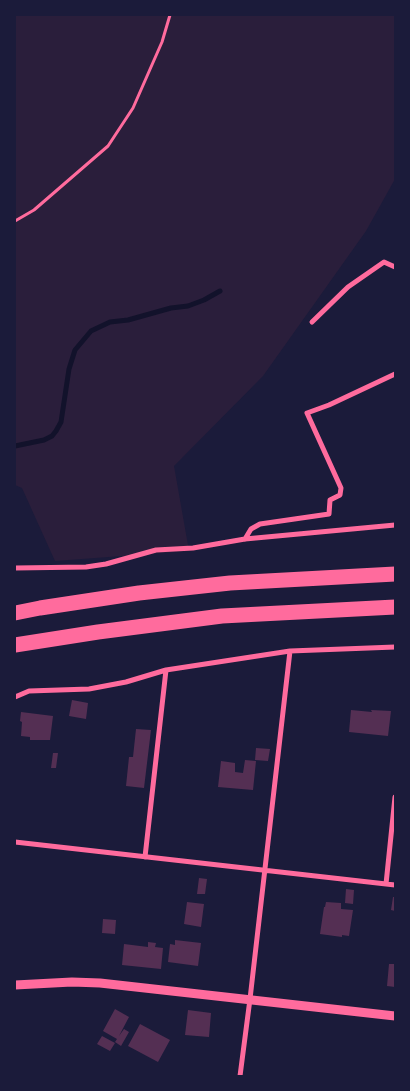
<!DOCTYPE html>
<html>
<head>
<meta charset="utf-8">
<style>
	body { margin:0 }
	#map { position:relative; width:410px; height:1091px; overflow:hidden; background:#1b1b3a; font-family:"Fira Sans",sans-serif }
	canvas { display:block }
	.frame { position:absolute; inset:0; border:16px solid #1b1b3a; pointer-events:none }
</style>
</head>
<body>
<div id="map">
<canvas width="410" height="1091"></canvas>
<div class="frame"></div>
</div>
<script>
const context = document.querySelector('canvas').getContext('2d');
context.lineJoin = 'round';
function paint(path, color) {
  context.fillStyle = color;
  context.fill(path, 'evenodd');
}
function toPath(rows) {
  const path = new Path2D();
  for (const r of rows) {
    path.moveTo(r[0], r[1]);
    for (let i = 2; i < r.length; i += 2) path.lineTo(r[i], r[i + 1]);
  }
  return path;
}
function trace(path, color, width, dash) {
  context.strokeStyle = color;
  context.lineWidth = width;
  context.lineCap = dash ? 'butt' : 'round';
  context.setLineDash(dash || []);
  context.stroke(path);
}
paint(toPath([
	[15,15,395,15,395,179,366,231,263,376,174,466,189,551,55,561,22,488,15,485]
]), '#2a1e3b');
trace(toPath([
	[15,446,44,440,52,436,56,431,61,422,69,369,75,350,91,331,110,322,128,320,171,308,188,306,204,300,220,291]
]), '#12122b', 5);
paint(toPath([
	[72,700,88,703,86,719,69,716],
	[351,710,372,712,371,710,391,711,388,736,349,732],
	[21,712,53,716,50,740,30,740,30,737,21,736,22,722,20,721],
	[136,729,151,730,144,788,126,786,129,757,133,757],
	[256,748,270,749,268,761,255,760],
	[53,753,58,753,56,768,51,768],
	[245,760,256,761,253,790,218,787,221,761,235,763,235,772,243,773],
	[199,878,207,879,205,894,197,894],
	[346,889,354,890,353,904,345,903],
	[393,897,395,897,395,911,391,910],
	[187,902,204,904,201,927,184,924],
	[326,902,341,903,341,909,353,910,349,936,342,935,342,937,320,934,324,907,325,907],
	[103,919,116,920,115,934,102,933],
	[175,940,201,943,198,966,168,962,170,944,175,945],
	[148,942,156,943,155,947,163,948,161,969,122,965,124,944,148,947],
	[389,964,395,964,395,987,387,986],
	[115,1009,129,1017,119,1036,124,1029,129,1032,121,1046,115,1042,117,1039,103,1031],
	[188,1010,211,1013,209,1037,185,1035],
	[140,1024,170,1040,158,1062,128,1046],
	[102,1036,115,1043,110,1051,97,1044]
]), '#542f53');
trace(toPath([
	[15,221,34,210,108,146,133,108,162,42,170,15]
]), '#ff6b9d', 3);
trace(toPath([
	[312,322,348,287,384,262,395,267],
	[245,539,251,529,260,524,329,514,330,500,340,495,341,488,307,413,329,405,395,374],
	[15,568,86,567,106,564,156,550,193,548,245,539,395,525],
	[15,697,29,691,89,689,126,682,166,670,290,651,395,647],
	[15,842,395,885],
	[145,857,166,670],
	[386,884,395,797],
	[240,1076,250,999,290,651]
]), '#ff6b9d', 5);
trace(toPath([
	[15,985,72,982,100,983,395,1016]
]), '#ff6b9d', 9);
trace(toPath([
	[15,613,40,608,139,593,230,583,395,574],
	[15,645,98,632,222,616,395,607]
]), '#ff6b9d', 15);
</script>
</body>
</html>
